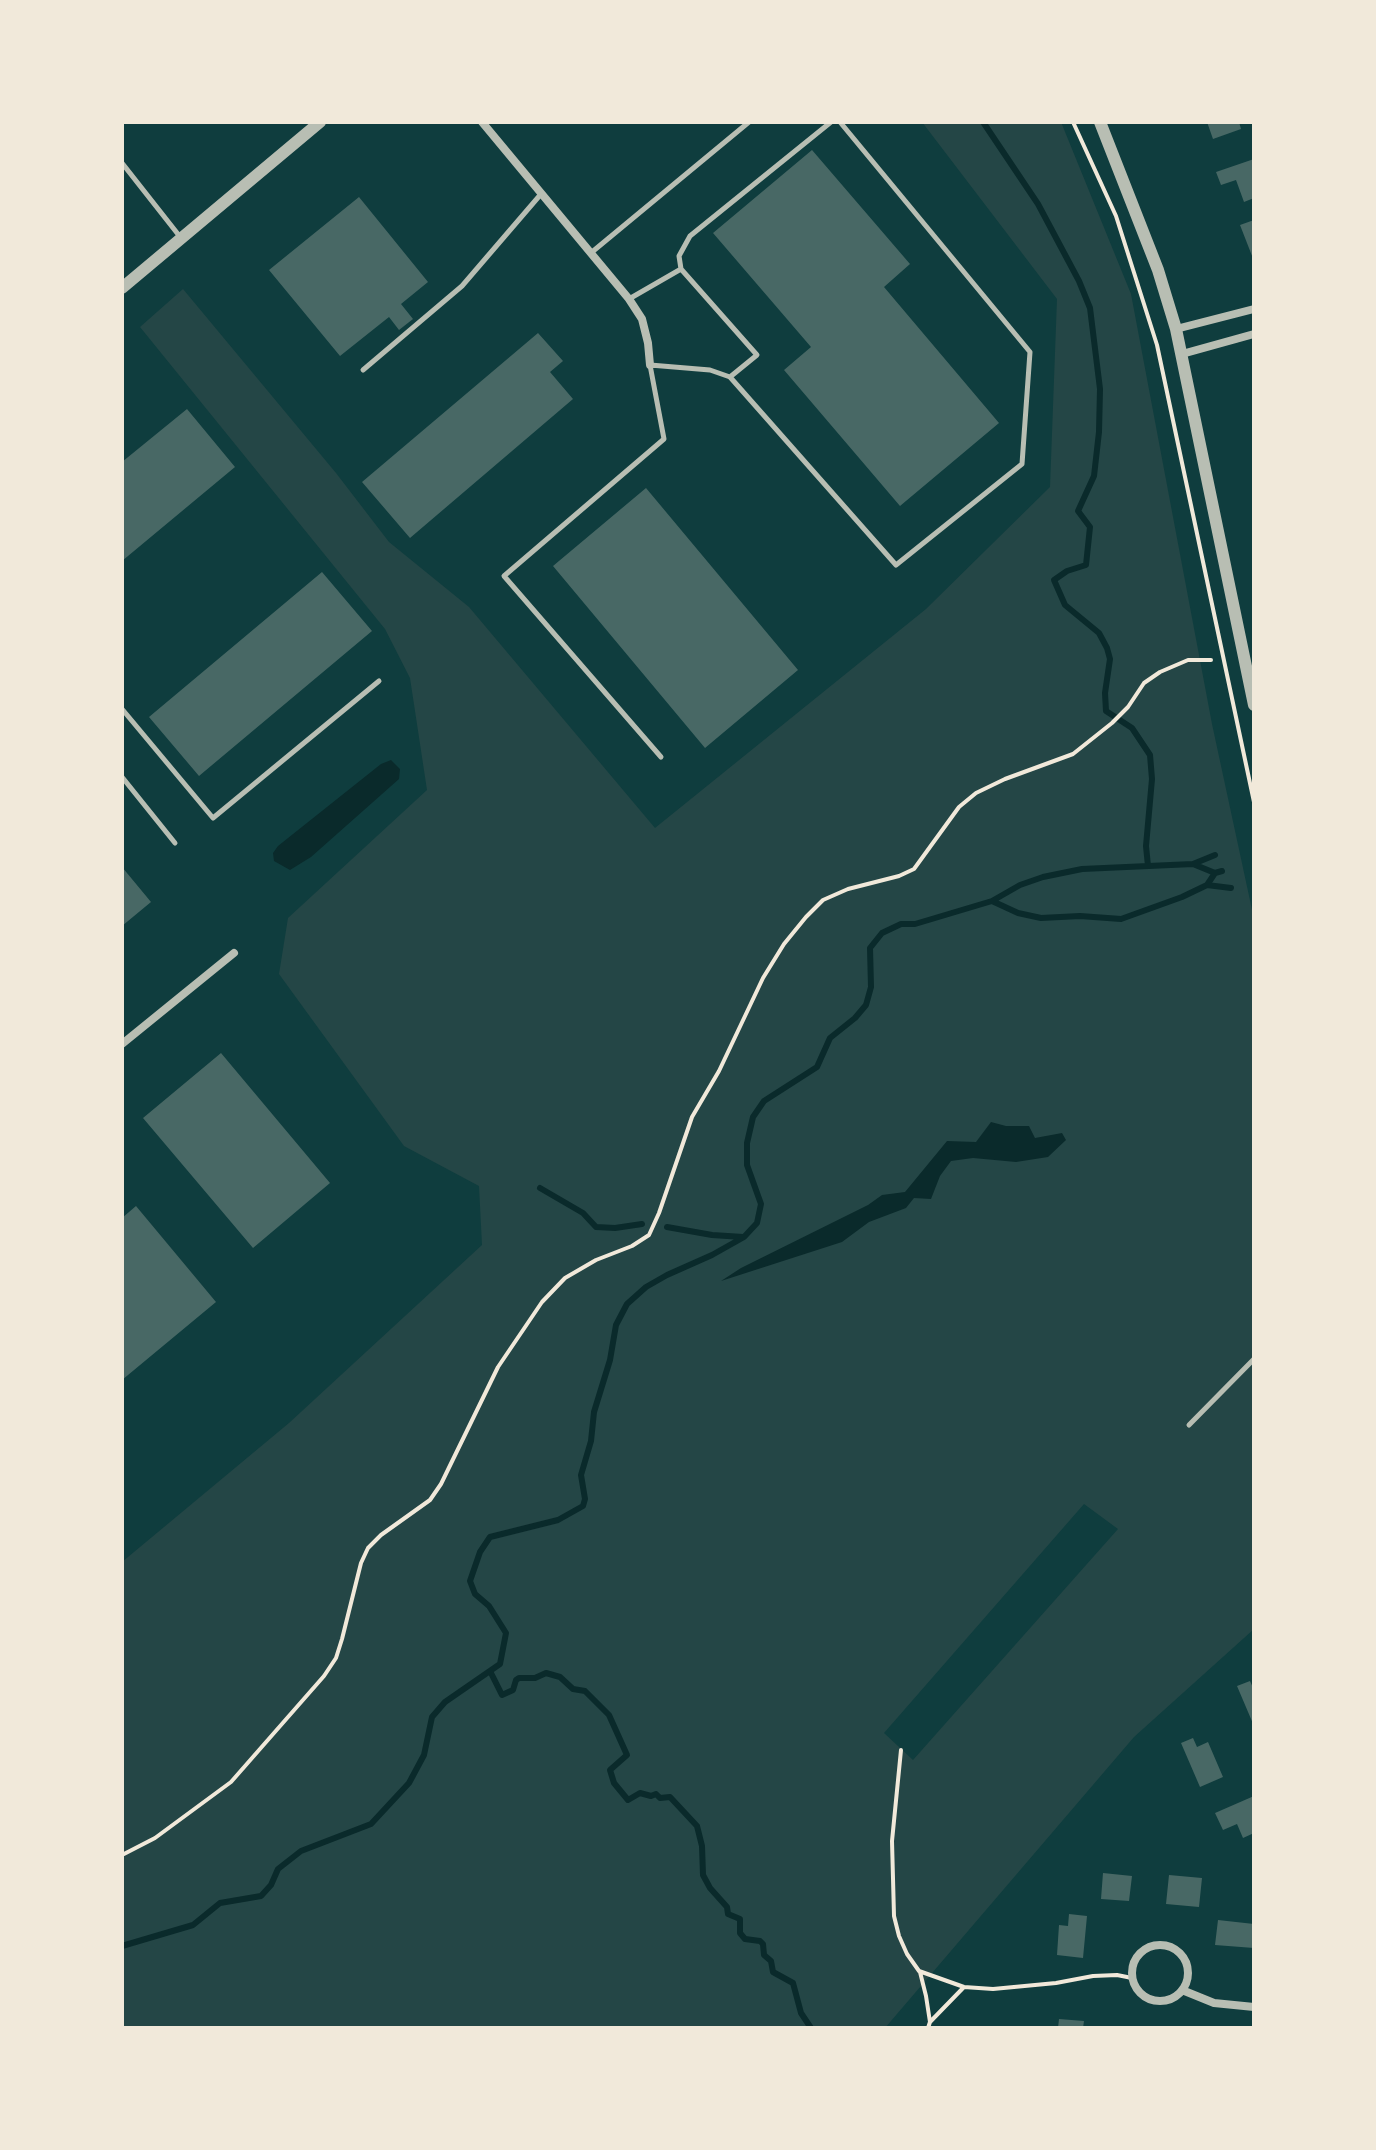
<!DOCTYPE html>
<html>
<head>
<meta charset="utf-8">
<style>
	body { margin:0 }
	#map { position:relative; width:1376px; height:2150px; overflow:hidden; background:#0f3d3e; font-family:"Sofia Sans Condensed",sans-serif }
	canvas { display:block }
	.frame { position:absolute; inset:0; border:124px solid #f1e9da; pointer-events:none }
</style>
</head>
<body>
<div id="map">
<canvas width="1376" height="2150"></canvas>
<div class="frame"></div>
</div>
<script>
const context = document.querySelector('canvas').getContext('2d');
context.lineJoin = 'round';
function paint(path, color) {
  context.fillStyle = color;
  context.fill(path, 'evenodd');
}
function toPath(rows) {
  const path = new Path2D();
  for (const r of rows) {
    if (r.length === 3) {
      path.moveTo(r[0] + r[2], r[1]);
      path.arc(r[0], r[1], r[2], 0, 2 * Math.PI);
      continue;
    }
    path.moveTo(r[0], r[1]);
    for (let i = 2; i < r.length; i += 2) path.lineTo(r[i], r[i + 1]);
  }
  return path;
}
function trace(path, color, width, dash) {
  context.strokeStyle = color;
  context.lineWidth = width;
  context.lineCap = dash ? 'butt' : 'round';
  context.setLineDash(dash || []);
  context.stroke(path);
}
paint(toPath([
	[922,122,1061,122,1131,294,1212,724,1254,919,1254,1629,1134,1737,885,2028,122,2028,122,1562,289,1423,482,1245,479,1186,404,1146,279,974,288,918,427,790,410,678,385,629,140,327,183,289,336,473,389,542,469,607,655,828,926,609,1050,487,1057,299],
	[1084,1504,1118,1529,913,1760,884,1733]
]), '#244646');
paint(toPath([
	[391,760,400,769,399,779,311,857,290,870,274,861,273,853,278,846,381,764],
	[991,1122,1006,1126,1029,1126,1035,1138,1062,1133,1066,1140,1048,1157,1016,1162,973,1158,951,1161,940,1176,931,1199,914,1198,906,1208,869,1222,842,1242,721,1281,741,1268,868,1205,882,1195,905,1192,947,1141,976,1142]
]), '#0a2a2b');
trace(toPath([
	[983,122,1038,204,1079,281,1090,308,1100,389,1099,432,1094,476,1078,511,1090,527,1086,565,1067,571,1054,580,1065,605,1099,633,1107,648,1110,659,1105,693,1106,711,1132,728,1150,755,1152,779,1146,846,1148,866],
	[1193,864,1215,873,1222,871],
	[1215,873,1207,885,1231,888],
	[992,901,1018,913,1041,918,1080,916,1121,919,1182,897,1207,885],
	[540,1188,583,1213,596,1227,615,1228,642,1224],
	[667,1227,712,1235,743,1237],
	[491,1673,502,1695,513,1690,516,1680,519,1678,535,1678,546,1673,560,1677,573,1689,585,1691,609,1715,627,1755,610,1770,614,1783,628,1800,640,1793,651,1796,656,1794,660,1798,670,1797,697,1826,702,1846,703,1875,710,1888,727,1907,728,1914,740,1919,740,1933,745,1939,760,1941,763,1944,764,1955,771,1961,773,1972,793,1983,801,2013,811,2028],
	[122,1946,193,1925,220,1903,261,1896,271,1885,278,1869,301,1851,371,1824,409,1783,424,1755,432,1717,445,1702,500,1664,506,1633,489,1606,475,1594,470,1581,480,1552,490,1537,558,1520,583,1506,585,1499,581,1475,591,1441,594,1412,610,1360,616,1325,627,1304,646,1287,667,1275,712,1255,744,1237,757,1223,761,1204,747,1165,747,1143,753,1117,764,1101,817,1067,830,1038,855,1018,866,1005,871,987,870,948,882,933,901,924,915,924,992,901,1020,885,1043,877,1082,869,1193,864,1215,855]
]), '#0a2a2b', 6);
paint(toPath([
	[1207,122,1239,122,1241,129,1213,139],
	[812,150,910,264,884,287,999,423,900,506,784,370,811,347,713,233],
	[1254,159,1254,198,1244,202,1236,180,1221,185,1216,172],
	[359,197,428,282,401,304,413,319,399,330,389,317,340,356,269,270],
	[1254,220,1254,261,1240,225],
	[538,333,563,361,550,372,573,399,410,538,362,482],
	[187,409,235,467,122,561,122,462],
	[646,488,798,670,705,748,553,566],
	[322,572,372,631,199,776,149,717],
	[122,867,151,902,122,926],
	[221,1053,330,1183,253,1248,143,1118],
	[136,1206,216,1302,122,1380,122,1218],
	[1250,1681,1254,1690,1254,1726,1237,1686],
	[1193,1738,1197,1747,1208,1742,1223,1777,1200,1787,1181,1743],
	[1254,1796,1254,1833,1243,1838,1237,1824,1223,1830,1215,1813],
	[1103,1873,1132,1876,1129,1901,1101,1899],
	[1169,1875,1202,1878,1199,1907,1166,1904],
	[1069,1914,1087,1916,1083,1958,1057,1955,1059,1925,1068,1926],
	[1218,1920,1254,1924,1254,1948,1215,1945],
	[1059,2019,1084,2021,1083,2028,1058,2028]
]), '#486865');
trace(toPath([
	[1073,122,1116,216,1157,345,1254,802],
	[901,1750,892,1841,894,1916,899,1936,907,1954,919,1971,964,1987,993,1989,1056,1983,1093,1976,1117,1975,1132,1978],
	[122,1855,155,1838,231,1782,324,1676,336,1658,342,1639,361,1563,368,1548,381,1535,430,1500,441,1484,498,1367,542,1302,565,1278,596,1260,632,1246,649,1235,659,1213,692,1117,719,1071,763,978,784,944,806,917,823,900,848,889,899,876,914,869,959,807,976,793,1005,779,1073,754,1112,723,1128,707,1144,683,1160,672,1188,660,1211,660],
	[920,1972,926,1996,930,2022,928,2028],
	[930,2022,964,1987]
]), '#f1e9da', 4);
trace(toPath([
	[831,122,690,236,679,256,681,269,757,355,730,377,896,565,1022,464,1030,352,840,122],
	[122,163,181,238],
	[592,252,749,122],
	[629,299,681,269],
	[363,370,462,286,541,194],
	[122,709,213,818,379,681],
	[661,757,504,576,664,439,650,365,710,370,730,377],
	[122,777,175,843],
	[1189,1425,1254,1359]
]), '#b8beb3', 5);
trace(toPath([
	[482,122,629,299,642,319,648,343,650,365],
	[1176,329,1254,309],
	[1182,354,1254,334],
	[122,1044,234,953],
	[1160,1973,28],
	[1182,1990,1214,2003,1254,2007]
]), '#b8beb3', 8);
trace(toPath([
	[1100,122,1158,270,1176,329,1254,705],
	[122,288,320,122]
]), '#b8beb3', 12);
</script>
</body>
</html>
